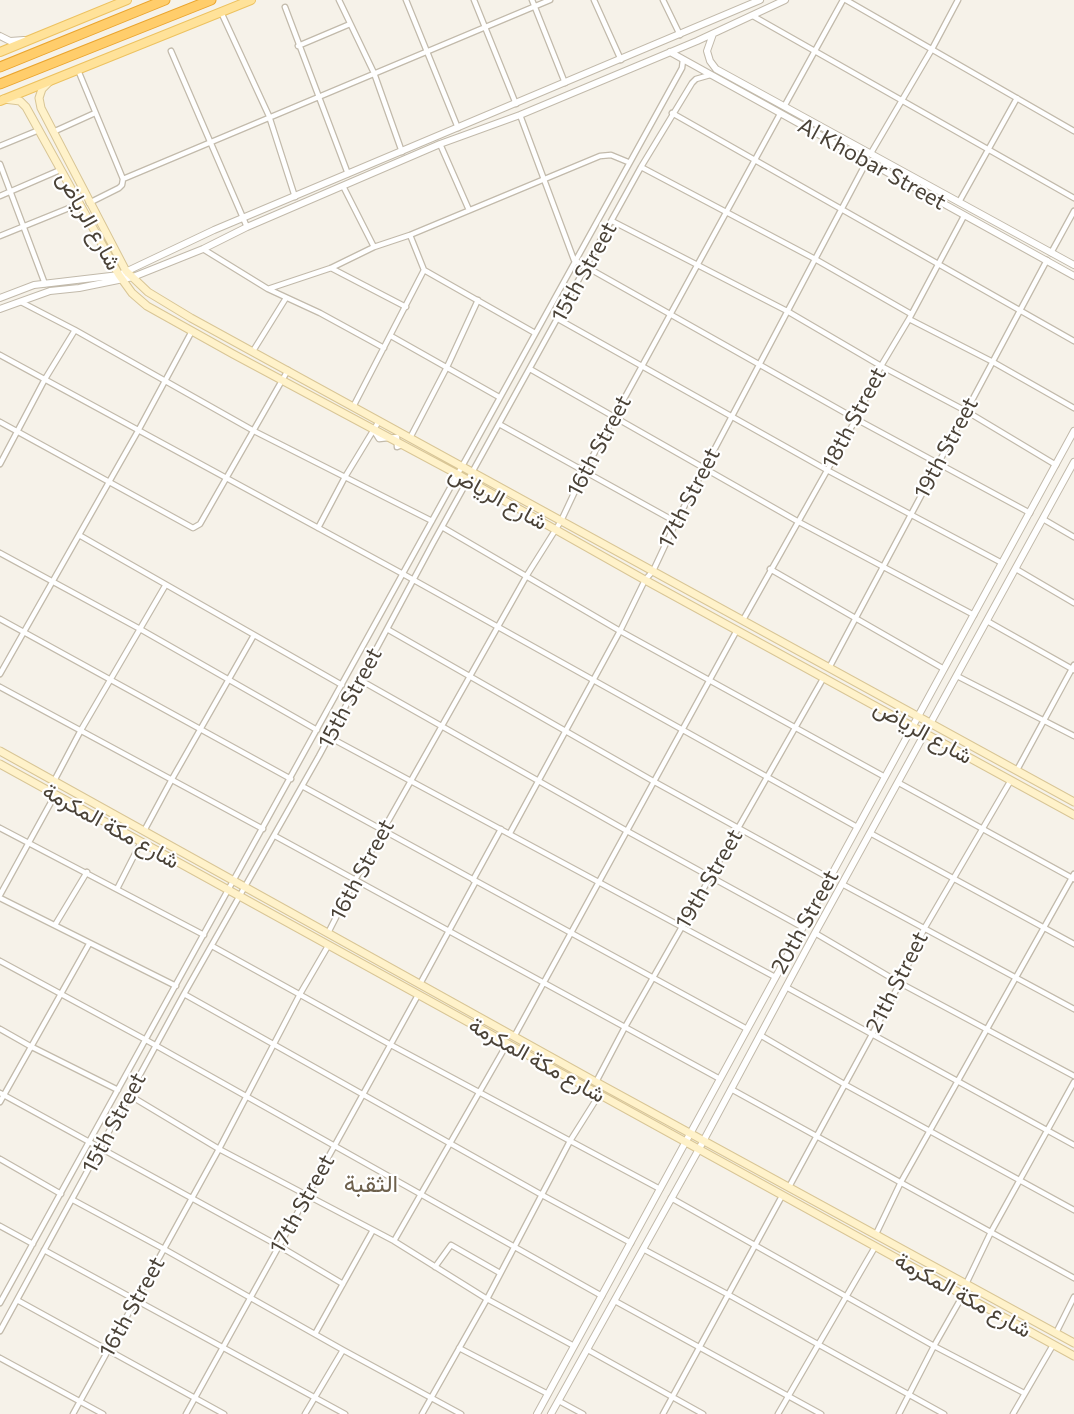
<!DOCTYPE html>
<html>
<head>
<meta charset="utf-8">
<style>
	body { margin:0 }
	canvas { display:block; background:#f6f2e9 }
</style>
</head>
<body>
<canvas width="1074" height="1414"></canvas>
<script>
const context = document.querySelector('canvas').getContext('2d');
context.lineJoin = 'round';
function toPath(rows) {
  const path = new Path2D();
  for (const r of rows) {
    path.moveTo(r[0], r[1]);
    for (let i = 2; i < r.length; i += 2) path.lineTo(r[i], r[i + 1]);
  }
  return path;
}
function trace(path, color, width, dash) {
  context.strokeStyle = color;
  context.lineWidth = width;
  context.lineCap = dash ? 'butt' : 'round';
  context.setLineDash(dash || []);
  context.stroke(path);
}
function drawText(font, color, halo, rows, align = 'center') {
  context.font = font + ' Commissioner,Vazirmatn,sans-serif';
  context.lineWidth = 4.5;
  context.setLineDash([]);
  context.textBaseline = 'middle';
  context.strokeStyle = halo;
  context.fillStyle = color;
  for (const [text, x, y, turn = 0] of rows) {
    context.save();
    context.translate(x, y);
    context.rotate((+turn || 0) * Math.PI / 180);
    context.textAlign = isNaN(turn) ? turn : align;
    if (halo) context.strokeText(text, 0, 0);
    context.fillText(text, 0, 0);
    context.restore();
  }
}
const minor = toPath([
	[339,0,374,73,402,152],
	[406,0,458,128],
	[474,0,516,104],
	[532,0,565,83],
	[594,0,621,60],
	[663,0,680,35],
	[846,0,1074,131],
	[285,7,348,174],
	[221,12,269,116,295,197],
	[753,16,1074,198],
	[298,46,350,24],
	[171,51,247,227],
	[78,70,123,179,122,185,119,188,89,203],
	[785,105,843,0],
	[672,113,1074,341],
	[520,115,574,260,856,419,1030,513],
	[53,132,95,113],
	[440,144,469,210],
	[0,146,39,130],
	[871,153,932,49,958,0],
	[0,164,45,284],
	[641,167,815,259,911,314],
	[123,179,550,0],
	[343,186,374,247],
	[0,196,60,170],
	[959,202,1017,98],
	[612,221,787,311,881,366,966,411,1056,465],
	[0,236,79,204],
	[203,249,268,289,320,313,384,348],
	[1051,253,1074,211],
	[331,268,406,307],
	[424,270,535,333],
	[268,289,331,268,374,247,410,235,600,156,611,155,628,162],
	[21,302,75,330,254,431,432,521],
	[558,319,827,470,1002,563],
	[909,319,993,362,1074,408],
	[391,336,499,397],
	[253,351,286,298],
	[0,355,403,574,857,827],
	[530,369,797,521,974,615],
	[353,407,424,270,410,235],
	[0,422,193,528,200,524,288,370],
	[499,424,676,522],
	[374,431,379,439,397,437,397,447,402,445],
	[410,438,447,367,478,300],
	[0,464,45,379,75,330],
	[1043,519,1074,537],
	[442,527,620,631,885,777],
	[318,528,345,477,379,421],
	[79,535,342,685],
	[0,553,140,629,317,730],
	[770,569,944,669],
	[1016,569,1074,603],
	[0,619,291,779],
	[743,620,856,419,881,366,909,319,964,216],
	[987,621,1074,670],
	[387,629,653,781,829,878],
	[829,668,1047,260],
	[0,674,138,431,192,331],
	[957,676,1074,736],
	[360,680,627,831,802,927],
	[0,687,263,829],
	[329,737,775,977],
	[1017,770,1074,665],
	[54,781,81,730,165,586],
	[899,783,1074,879],
	[302,786,747,1029],
	[0,828,204,935],
	[144,831,172,779,254,635],
	[510,833,620,631,645,580,653,571,676,522,867,161],
	[870,833,1074,944],
	[275,836,720,1079],
	[473,880,501,829],
	[842,884,1074,1009],
	[117,889,141,842],
	[0,895,55,795],
	[0,898,176,986],
	[55,925,87,872],
	[328,933,355,880,527,575,561,521,584,472,780,114],
	[815,933,900,983,1074,1076],
	[212,946,391,1045,660,1189],
	[0,961,146,1040,602,1296],
	[420,984,476,881],
	[786,987,1074,1145],
	[184,994,542,1195,631,1243],
	[0,1029,30,1046,118,1090],
	[515,1035,737,630],
	[760,1035,844,1084,1074,1210],
	[596,1082,625,1027,824,677],
	[731,1089,1074,1278],
	[0,1093,279,1246,343,1284],
	[129,1095,219,1149,394,1241,487,1299,574,1346],
	[0,1102,89,944],
	[0,1159,61,1194],
	[789,1187,900,983,924,929,1011,780],
	[671,1198,934,1346,1024,1393],
	[73,1200,164,1249,343,1350,461,1414],
	[0,1226,33,1244],
	[876,1234,901,1182,1074,874],
	[394,1241,507,1044],
	[643,1249,729,1295,944,1414],
	[44,1250,345,1414],
	[435,1267,451,1245,500,1273],
	[966,1284,991,1232,1074,1082],
	[17,1300,224,1414],
	[615,1301,821,1414],
	[0,1303,682,68,683,60],
	[0,1331,184,994,319,756,433,543,641,167,692,83,696,79,710,75],
	[1056,1333,1074,1297],
	[315,1334,373,1230],
	[459,1348,548,1394],
	[588,1350,703,1414],
	[0,1358,103,1414],
	[559,1401,583,1414],
	[73,1414,219,1149,300,994,328,946],
	[186,1414,418,995],
	[305,1414,343,1350],
	[422,1414,487,1299,570,1141,599,1095],
	[663,1414,782,1196],
	[778,1414,875,1247],
	[899,1414,934,1346,963,1295],
	[1013,1414,1053,1345]
]);
const tertiary = toPath([
	[713,34,707,51,710,61,716,69,1074,265],
	[0,36,10,41,24,40],
	[670,52,1074,276],
	[0,298,34,285,119,275,214,230,760,0],
	[0,309,50,291,79,288,133,277,203,249,247,227,440,144,520,115,697,41,785,0],
	[537,1414,1074,431],
	[551,1414,699,1149,815,933,1074,462]
]);
const secondary = toPath([
	[49,82,42,89,39,98,41,108,126,271,148,292,191,318,1074,802],
	[4,99,20,101,26,107,119,275,132,293,147,306,233,354,457,474,645,580,1074,815],
	[0,751,596,1082,1074,1343],
	[0,764,1074,1356]
]);
const primary = toPath([
	[0,52,127,0],
	[0,101,251,0]
]);
const motorway = toPath([
	[0,67,165,0],
	[0,84,211,0]
]);
trace(minor, '#c2baab', 7);
trace(tertiary, '#c2baab', 8);
trace(secondary, '#d9c696', 9);
trace(primary, '#edc260', 10);
trace(motorway, '#eaa52f', 11);
trace(minor, '#fff', 4.5);
trace(tertiary, '#fff', 6);
trace(secondary, '#fff2ca', 7);
trace(primary, '#ffe299', 8);
trace(motorway, '#ffcd6b', 9);
drawText('22px', '#4a4237', '#fff', [
	["Al Khobar Street",872,164,29],
	["شارع الرياض",89,221,61],
	["15th Street",584,272,-61],
	["18th Street",854,418,-62],
	["16th Street",599,446,-62],
	["19th Street",946,448,-62],
	["شارع الرياض",498,498,29],
	["17th Street",689,498,-63],
	["15th Street",350,698,-62],
	["شارع الرياض",923,732,29],
	["شارع مكة المكرمة",111,826,29],
	["16th Street",362,870,-62],
	["19th Street",709,879,-60],
	["20th Street",805,922,-61],
	["21th Street",897,982,-63],
	["شارع مكة المكرمة",537,1060,29],
	["15th Street",114,1123,-62],
	["17th Street",302,1204,-61],
	["شارع مكة المكرمة",963,1295,29],
	["16th Street",132,1307,-61]
]);
drawText('24px', '#6e614d', '#fff', [
	["الثقبة",371,1184]
]);
</script>
</body>
</html>
